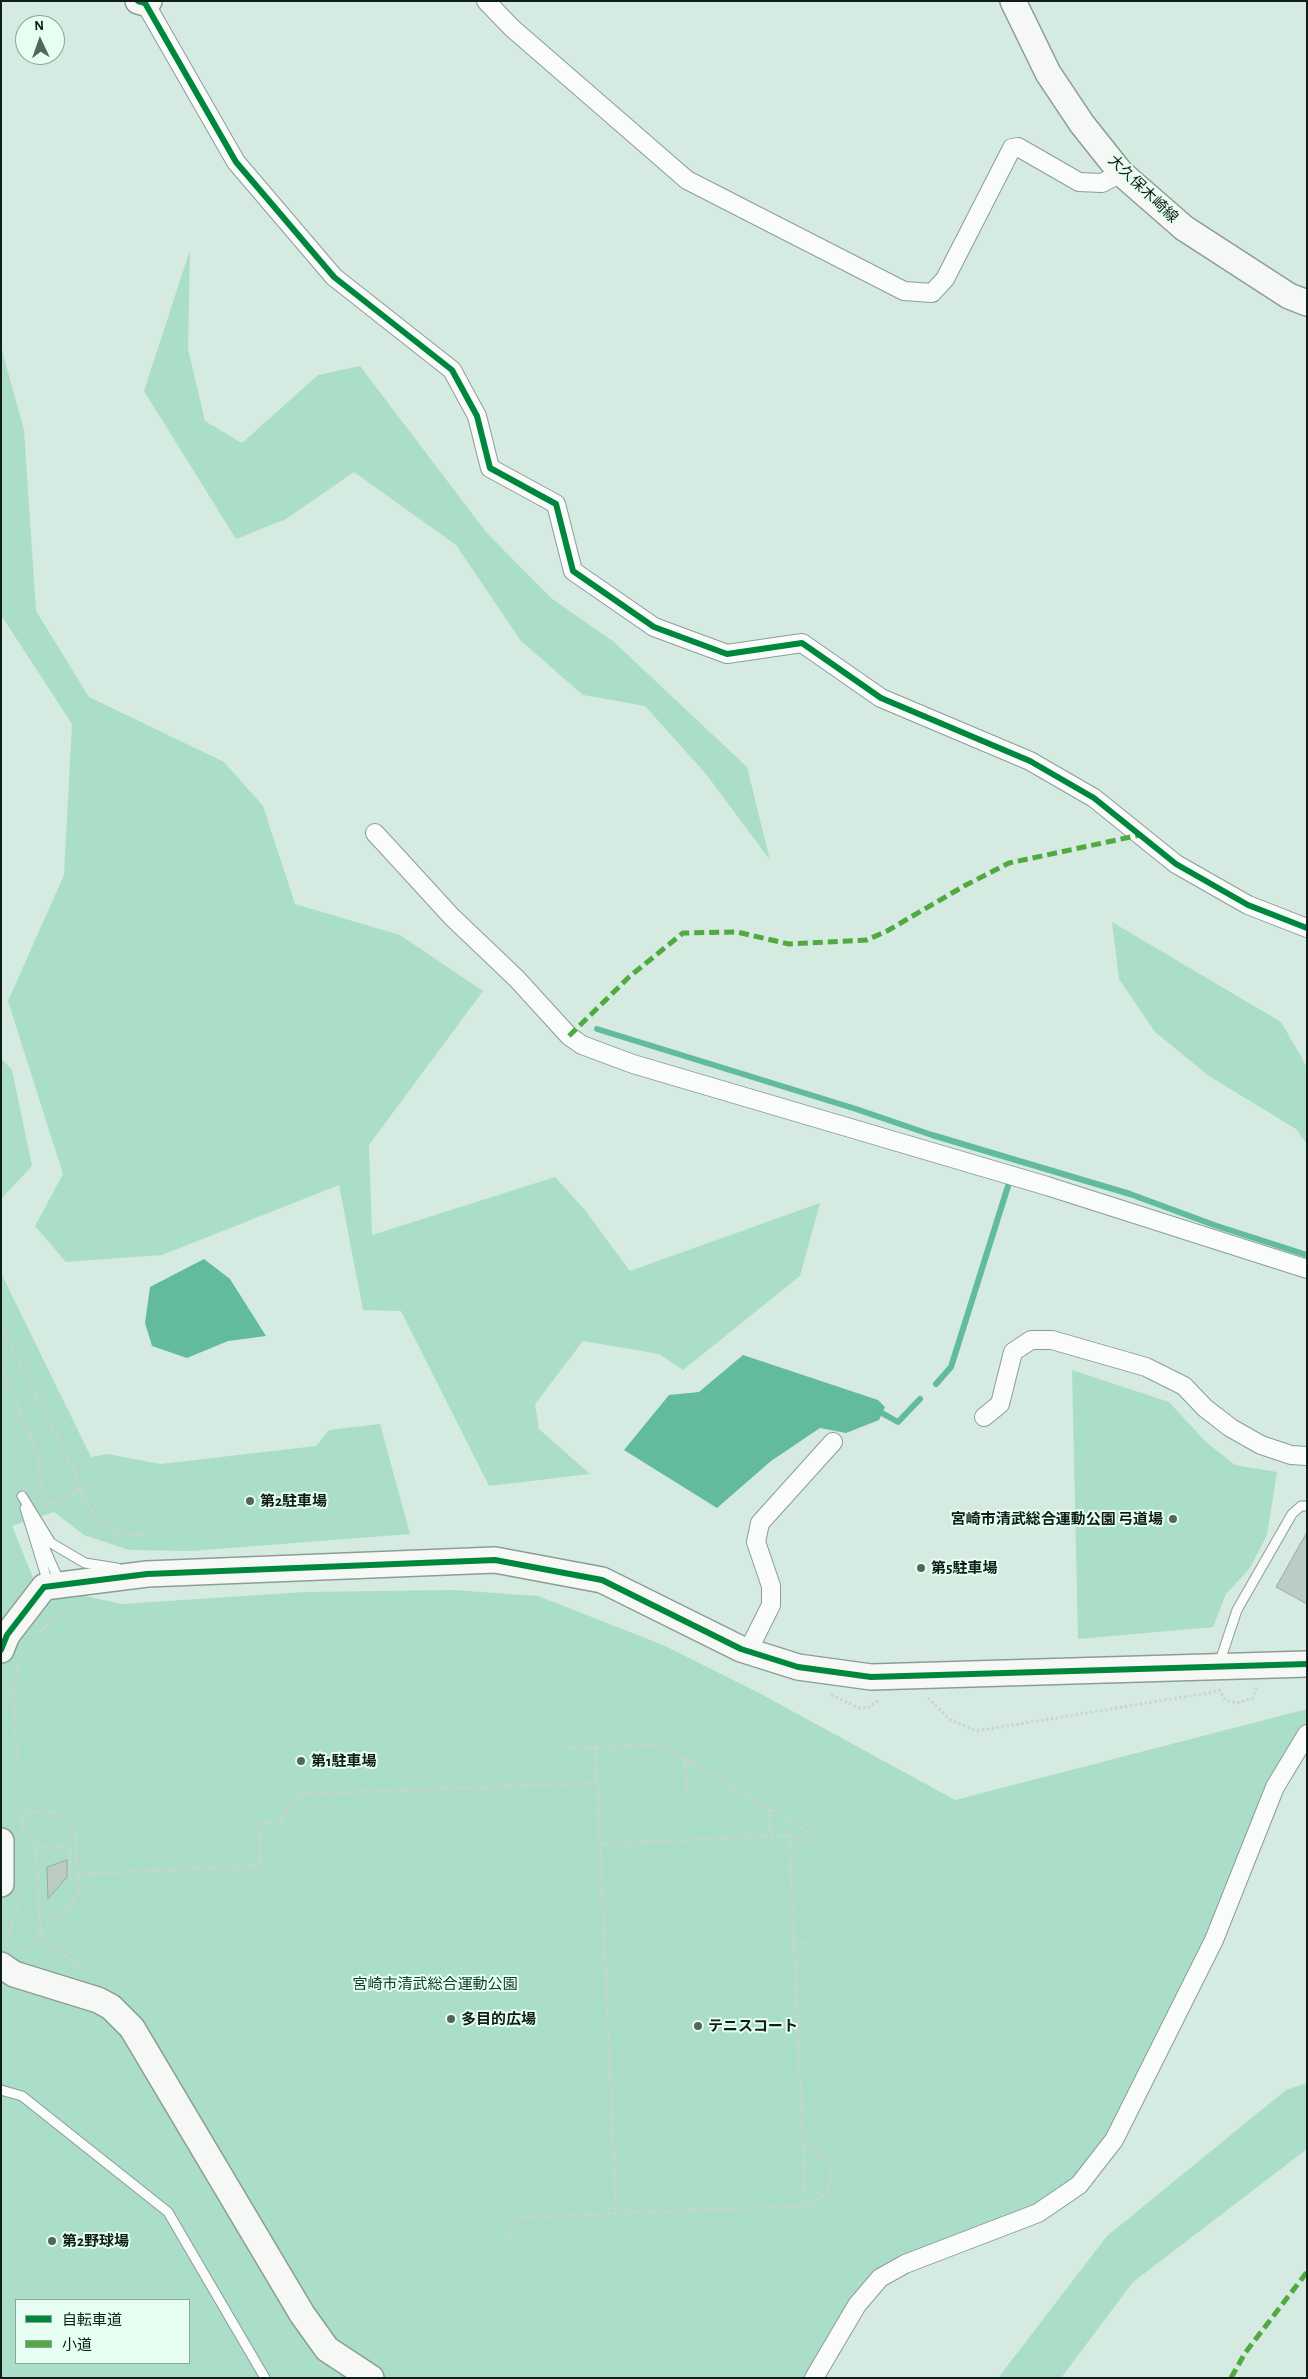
<!DOCTYPE html>
<html>
<head>
<meta charset="utf-8">
<style>
	body { margin:0 }
	#map { position:relative; width:1308px; height:2379px; overflow:hidden; background:#d5ebe1; font-family:"Alegreya Sans","Noto Sans JP",sans-serif }
	canvas { display:block }
	.frame { position:absolute; inset:0; border:2px solid #0e1d17; pointer-events:none }
	.legend { position:absolute; left:15px; top:2299px; width:175px; height:65px; box-sizing:border-box; background:#e6fdf2; border:1px solid #90a39a; margin:0; padding:6px 9px; list-style:none; font-size:15px; color:#0e1d17 }
	.legend li { display:flex; align-items:center; gap:10px; height:25px }
	.legend b { width:25px; border:1px solid #90a39a }
	.north { position:absolute; left:15px; top:15px; width:50px; height:50px; box-sizing:border-box; background:#e6fdf2; border:1px solid #90a39a; border-radius:50%; rotate:357deg; font-size:14px; font-weight:700; line-height:20px; text-align:center; color:#0e1d17 }
	.north::after { content:''; display:block; margin:auto; width:18px; height:22px; background:#54655e; clip-path:polygon(50% 0,100% 100%,50% 72%,0 100%) }
</style>
</head>
<body>
<div id="map">
<canvas width="1308" height="2379"></canvas>
<div class="frame"></div>
<ul class="legend">
<li><b style="height:6px;background:#00873e"></b>自転車道</li>
<li><b style="height:6px;background:#51a942"></b>小道</li>
</ul>
<div class="north">N</div>
</div>
<script>
const context = document.querySelector('canvas').getContext('2d');
context.lineJoin = 'round';
function paint(path, color) {
  context.fillStyle = color;
  context.fill(path, 'evenodd');
}
function toPath(rows) {
  const path = new Path2D();
  for (const r of rows) {
    path.moveTo(r[0], r[1]);
    for (let i = 2; i < r.length; i += 2) path.lineTo(r[i], r[i + 1]);
  }
  return path;
}
function trace(path, color, width, dash) {
  context.strokeStyle = color;
  context.lineWidth = width;
  context.lineCap = dash ? 'butt' : 'round';
  context.setLineDash(dash || []);
  context.stroke(path);
}
function drawText(font, color, halo, rows, align = 'center') {
  context.font = font + ' "Alegreya Sans","Noto Sans JP",sans-serif';
  context.lineWidth = 4;
  context.setLineDash([]);
  context.textBaseline = 'middle';
  context.strokeStyle = halo;
  context.fillStyle = color;
  for (const [text, x, y, turn = 0] of rows) {
    context.save();
    context.translate(x, y);
    context.rotate((+turn || 0) * Math.PI / 180);
    context.textAlign = isNaN(turn) ? turn : align;
    if (halo) context.strokeText(text, 0, 0);
    context.fillText(text, 0, 0);
    context.restore();
  }
}
paint(toPath([
	[190,250,188,349,205,421,242,443,318,375,360,366,486,532,551,598,614,642,747,767,770,860,706,774,645,706,583,695,521,641,456,545,354,472,286,519,236,539,144,391],
	[1,347,24,430,36,611,89,697,224,762,263,806,295,904,400,935,483,991,369,1145,372,1235,555,1177,584,1209,630,1271,820,1203,800,1276,683,1370,659,1354,583,1341,535,1404,539,1429,590,1474,489,1486,401,1311,363,1310,339,1185,162,1255,66,1262,35,1226,63,1174,8,1001,64,875,72,724,1,615],
	[1112,922,1281,1022,1307,1067,1307,1144,1296,1129,1209,1076,1155,1032,1119,979],
	[1,1058,12,1070,32,1166,1,1199],
	[1,1273,91,1457,108,1454,160,1464,316,1446,329,1430,380,1424,410,1534,192,1551,129,1550,84,1535,54,1512,12,1526,36,1585,122,1604,305,1592,453,1590,538,1596,663,1645,763,1695,955,1800,1307,1709,1307,1734,1214,1940,1079,2185,880,2278,809,2378,1,2378],
	[16,2300,189,2300,189,2363,16,2363],
	[1072,1370,1169,1402,1206,1442,1235,1465,1277,1472,1267,1535,1250,1568,1226,1594,1213,1627,1078,1639],
	[1307,2083,1307,2149,1133,2282,1061,2378,998,2378,1107,2236,1286,2090]
]), '#aadec8');
paint(toPath([
	[204,1259,230,1279,266,1336,228,1341,187,1358,152,1346,145,1323,150,1287],
	[743,1355,878,1400,885,1407,879,1420,846,1433,820,1428,771,1461,717,1508,624,1450,669,1395,699,1392]
]), '#61bb9c');
trace(toPath([
	[597,1029,856,1109,932,1135,1130,1194,1214,1225,1307,1255],
	[936,1384,951,1367,1009,1183],
	[880,1412,898,1422,920,1399]
]), '#61bb9c', 6);
const building = toPath([
	[1307,1532,1307,1604,1276,1587,1307,1532],
	[67,1860,67,1877,48,1899,47,1867,67,1860]
]);
paint(building, '#bbccc4');
trace(building, '#9aaba3', 1);
const lane = toPath([
	[22,1496,51,1543,85,1563,117,1568],
	[25,1508,45,1573,45,1585],
	[34,1524,60,1583],
	[1219,1664,1237,1610,1292,1514,1301,1506,1307,1506],
	[1,2090,22,2096,168,2212,265,2378]
]);
const street = toPath([
	[486,1,512,28,687,180,904,291,932,293,945,279,1012,148,1018,147,1079,182,1102,183,1121,173],
	[145,3,236,162,334,277,452,370,477,416,490,468,556,504,573,571,654,627,727,654,802,643,881,698,1030,761,1094,798,1176,864,1248,905,1307,928],
	[375,833,452,917,517,979,569,1036,582,1045,633,1064,1047,1186,1307,1269],
	[984,1417,1000,1404,1013,1352,1031,1340,1052,1340,1146,1367,1184,1386,1205,1408,1231,1428,1261,1445,1291,1455,1307,1456],
	[748,1651,771,1605,771,1586,756,1542,760,1523,833,1442],
	[814,2378,857,2305,880,2278,905,2264,1038,2213,1079,2185,1114,2140,1214,1940,1275,1787,1307,1734]
]);
const secondary = toPath([
	[138,1,145,3,149,1],
	[1013,1,1048,73,1082,124,1121,173,1184,228,1289,296,1307,303],
	[1,1650,7,1635,44,1587,147,1574,495,1560,602,1580,741,1649,798,1667,871,1677,1307,1664],
	[1,1841,1,1884],
	[1,1965,14,1974,98,2000,111,2007,132,2028,302,2314,327,2349,371,2378]
]);
trace(lane, '#8c9d96', 11);
trace(street, '#8c9d96', 20);
trace(secondary, '#8c9d96', 28);
trace(toPath([
	[1,1326,73,1469,85,1501,99,1521,115,1531,132,1535,149,1532],
	[1,1368,38,1455,43,1502],
	[45,1505,97,1484],
	[40,1632,60,1614,77,1606],
	[19,1664,13,1688,17,1758,23,1769],
	[1219,1689,1225,1700,1237,1703,1253,1698,1257,1686],
	[831,1695,859,1708,868,1708,879,1700],
	[928,1698,949,1719,976,1731,1220,1691],
	[596,1748,616,2213],
	[564,1749,662,1745,815,1836],
	[685,1760,687,1791],
	[22,1822,36,1842,40,1935,76,1964,77,1967,73,1969],
	[789,1835,806,2206],
	[771,1836,789,1835,807,1844],
	[37,1843,43,1847,69,1846,71,1882],
	[600,1844,771,1836,769,1809],
	[78,1874,261,1866,261,1823,282,1821,288,1805,303,1794,597,1783],
	[794,1944,810,1943],
	[8,1946,8,1934,20,1896],
	[22,1952,73,1901,78,1892,76,1837,72,1826,63,1817,51,1812,26,1813,22,1818,22,1833],
	[501,2243,522,2217,807,2206,828,2192,833,2167,810,2144]
]), '#ccd3d0', 3, [2.5, 2.5]);
trace(lane, '#f9fcfa', 9);
trace(street, '#f9fcfa', 18);
trace(secondary, '#f6f8f5', 25);
trace(toPath([
	[569,1036,629,977,683,933,737,932,789,944,867,940,887,931,964,886,1009,863,1140,835],
	[1231,2378,1245,2353,1307,2272]
]), '#51a942', 5, [10, 5]);
trace(toPath([
	[138,1,145,3,236,162,334,277,452,370,477,416,490,468,556,504,573,571,654,627,727,654,802,643,881,698,1030,761,1094,798,1176,864,1248,905,1307,928],
	[1,1650,7,1635,44,1587,147,1574,495,1560,602,1580,741,1649,798,1667,871,1677,1307,1664]
]), '#00873e', 6);
for (const [x, y, r, color] of [
	[250,1501,5,"#54655e"],
	[1173,1519,5,"#54655e"],
	[921,1568,5,"#54655e"],
	[301,1761,5,"#54655e"],
	[451,2019,5,"#54655e"],
	[698,2026,5,"#54655e"],
	[52,2241,5,"#54655e"]
]) {
  const dot = new Path2D();
  dot.arc(x, y, r, 0, 2 * Math.PI);
  context.fillStyle = color;
  context.fill(dot);
  trace(dot, '#e6fdf2', 2);
}
drawText('15px', '#0e1d17', '#e6fdf2', [
	["大久保木崎線",1143,189,44]
]);
drawText('bold 15px', '#0e1d17', '#e6fdf2', [
	["第2駐車場",260,1501],
	["宮崎市清武総合運動公園 弓道場",1163,1519,"right"],
	["第5駐車場",931,1568],
	["第1駐車場",311,1761],
	["多目的広場",461,2019],
	["テニスコート",708,2026],
	["第2野球場",62,2241]
], 'left');
drawText('15px', '#0f402f', '#e6fdf2', [
	["宮崎市清武総合運動公園",435,1984]
]);
</script>
</body>
</html>
